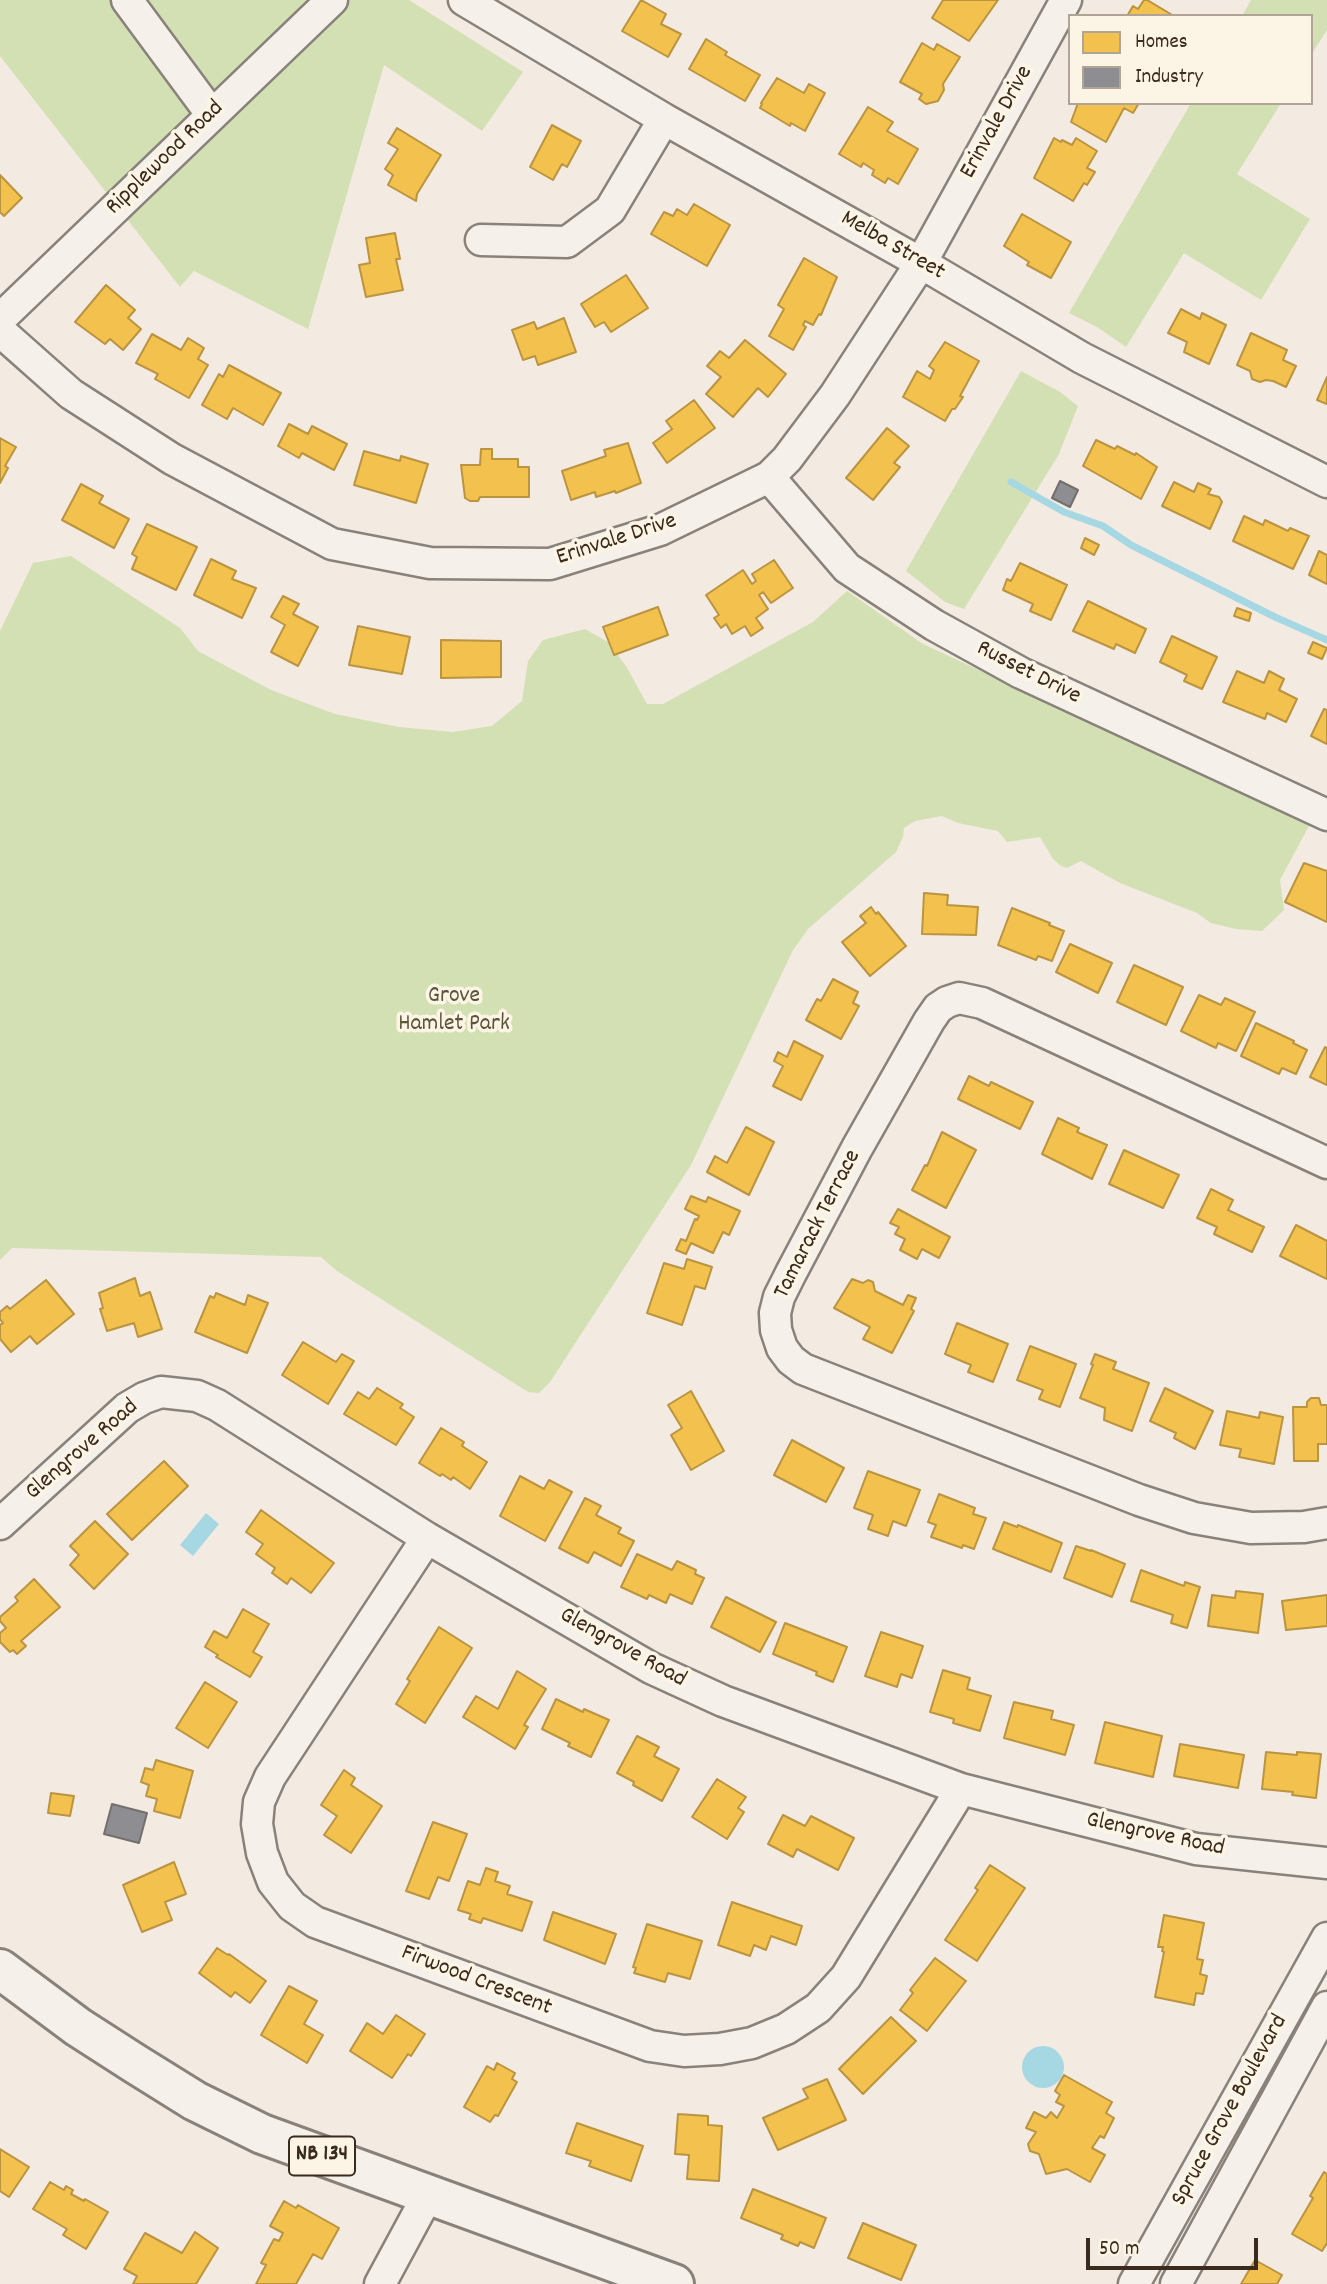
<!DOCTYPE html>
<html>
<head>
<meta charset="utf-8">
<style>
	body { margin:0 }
	#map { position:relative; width:1327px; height:2284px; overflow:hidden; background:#f3eae1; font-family:Dekko,sans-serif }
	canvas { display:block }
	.legend { position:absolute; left:1068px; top:14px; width:245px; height:91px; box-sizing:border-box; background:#fcf5e5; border:2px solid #afa495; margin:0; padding:9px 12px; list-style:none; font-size:21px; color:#3b2a1e }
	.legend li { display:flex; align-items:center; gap:14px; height:35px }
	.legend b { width:35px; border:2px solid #afa495 }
	.scale { position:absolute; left:1086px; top:2238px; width:172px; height:32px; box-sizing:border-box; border:4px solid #3b2a1e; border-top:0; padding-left:9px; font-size:21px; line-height:24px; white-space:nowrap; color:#3b2a1e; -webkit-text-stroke:5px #fcf5e5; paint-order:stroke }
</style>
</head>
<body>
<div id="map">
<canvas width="1327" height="2284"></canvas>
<ul class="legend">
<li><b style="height:19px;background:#f2c14e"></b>Homes</li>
<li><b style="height:19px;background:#8d8d92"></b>Industry</li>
</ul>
<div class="scale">50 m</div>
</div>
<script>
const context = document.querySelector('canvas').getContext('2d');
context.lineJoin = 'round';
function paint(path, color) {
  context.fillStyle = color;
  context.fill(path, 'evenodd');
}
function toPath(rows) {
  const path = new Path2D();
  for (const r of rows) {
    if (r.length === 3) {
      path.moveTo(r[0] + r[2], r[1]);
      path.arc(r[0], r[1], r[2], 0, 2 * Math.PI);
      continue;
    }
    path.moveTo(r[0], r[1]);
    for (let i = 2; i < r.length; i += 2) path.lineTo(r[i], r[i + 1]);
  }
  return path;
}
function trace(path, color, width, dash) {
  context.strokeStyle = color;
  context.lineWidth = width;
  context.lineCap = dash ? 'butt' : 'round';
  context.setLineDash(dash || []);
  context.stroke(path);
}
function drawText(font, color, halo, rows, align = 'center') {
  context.font = font + ' Dekko,sans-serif';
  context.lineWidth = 7;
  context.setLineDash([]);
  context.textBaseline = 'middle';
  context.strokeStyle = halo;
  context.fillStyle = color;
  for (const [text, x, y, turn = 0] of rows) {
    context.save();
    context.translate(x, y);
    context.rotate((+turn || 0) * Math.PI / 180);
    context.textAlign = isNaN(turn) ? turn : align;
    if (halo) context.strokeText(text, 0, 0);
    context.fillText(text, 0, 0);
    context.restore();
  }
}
paint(toPath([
	[0,0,409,0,523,72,482,131,384,65,308,329,194,271,180,287,0,56],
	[1251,0,1327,0,1327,30,1311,55,1311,16,1242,16],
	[1191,103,1281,103,1237,174,1310,219,1261,300,1184,253,1126,347,1097,327,1069,313],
	[1021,371,1060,392,1078,406,1059,454,964,609,945,602,906,571],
	[71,556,180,628,198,651,271,690,335,714,399,727,453,732,492,726,522,701,528,661,543,640,585,629,608,642,626,666,647,704,663,704,813,622,847,591,923,644,1310,824,1280,880,1284,910,1262,931,1236,929,1211,923,1197,913,1120,883,1081,861,1067,868,1061,866,1053,859,1040,837,1007,842,998,831,958,823,942,816,915,821,904,828,903,837,896,852,808,929,793,950,691,1165,550,1382,539,1393,528,1392,337,1271,321,1257,12,1248,0,1260,0,631,33,563]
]), '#d3e0b4');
paint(toPath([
	[206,1513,219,1524,193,1556,180,1545],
	[1043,2067,21]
]), '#a6d8e4');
const homes = toPath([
	[641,0,666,14,661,24,681,34,668,57,622,31,641,0],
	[943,0,998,0,969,41,932,18,943,0],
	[1144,0,1147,0,1174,16,1127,16,1133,6,1138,9,1144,0],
	[706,39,727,52,725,55,760,75,745,101,689,69,706,39],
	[922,43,934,50,937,44,960,57,943,84,944,90,938,101,926,104,919,99,922,94,900,82,922,43],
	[777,78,804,93,809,84,825,93,805,131,791,123,790,126,760,108,762,104,761,103,777,78],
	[1078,103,1139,103,1133,113,1124,108,1106,142,1071,122,1078,103],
	[868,107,893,122,887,131,918,149,898,184,888,178,885,183,872,175,874,170,863,163,861,167,839,154,868,107],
	[552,125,581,141,567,167,562,164,553,180,530,167,552,125],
	[397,128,441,155,417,194,416,201,388,185,393,175,385,169,398,149,388,143,397,128],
	[1054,138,1061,142,1062,140,1072,145,1076,138,1097,151,1087,168,1095,172,1087,185,1084,183,1073,201,1034,178,1054,138],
	[0,175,22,198,4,216,0,212,0,175],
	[694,204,730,225,707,266,651,234,664,212,673,216,677,209,687,215,694,204],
	[1022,214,1071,242,1051,278,1027,265,1029,262,1004,246,1022,214],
	[395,233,400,259,396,259,403,290,366,297,359,265,370,263,366,238,395,233],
	[804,258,837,277,821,315,819,314,813,325,805,321,803,325,806,327,793,350,769,336,784,309,778,305,804,258],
	[626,275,648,308,611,332,604,322,595,327,581,304,626,275],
	[106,285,135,310,128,318,141,329,123,350,110,339,105,344,75,322,106,285],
	[1181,309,1200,319,1202,313,1226,325,1209,364,1184,352,1187,342,1168,333,1181,309],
	[564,318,576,352,538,365,535,356,523,360,512,330,534,322,537,329,564,318],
	[1251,333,1287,350,1283,360,1296,366,1286,387,1273,381,1266,380,1260,382,1252,379,1250,371,1237,365,1251,333],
	[152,334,181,350,188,338,204,348,198,359,208,365,189,398,155,379,158,374,136,363,152,334],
	[745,340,786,374,768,397,758,388,733,417,706,394,721,377,707,366,720,351,729,358,745,340],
	[945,342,979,361,960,396,963,397,955,409,952,409,945,421,903,397,917,371,930,379,934,370,929,366,945,342],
	[229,365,281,393,263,425,233,408,227,419,202,405,219,374,223,377,229,365],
	[1327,377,1327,404,1317,400,1327,377],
	[694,400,715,428,667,463,653,443,672,429,666,421,694,400],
	[289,424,308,434,312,426,347,444,334,470,302,453,299,458,278,446,289,424],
	[887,428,909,446,894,463,900,467,873,500,846,478,887,428],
	[0,438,16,447,5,466,8,468,0,483,0,438],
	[1096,440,1115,449,1117,446,1135,455,1136,453,1157,467,1141,499,1083,466,1096,440],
	[628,443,641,483,616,493,615,491,596,497,595,492,571,500,562,471,606,456,604,450,628,443],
	[481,449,492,449,492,459,518,459,518,467,529,467,529,497,480,497,478,501,470,501,465,498,461,465,480,465,481,449],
	[364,451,400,461,401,456,428,464,416,503,354,485,364,451],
	[1174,482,1194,492,1198,483,1211,489,1208,494,1219,497,1222,502,1210,529,1162,506,1174,482],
	[81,484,103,496,99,503,129,519,114,548,62,520,81,484],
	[1244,516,1263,525,1265,520,1288,531,1290,528,1309,536,1293,569,1233,541,1244,516],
	[147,524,197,547,176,590,132,569,137,557,132,554,147,524],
	[1085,538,1099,545,1094,555,1081,548,1085,538],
	[1319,551,1327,555,1327,584,1309,575,1319,551],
	[211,559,236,571,232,579,256,588,242,618,194,595,211,559],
	[774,560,793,588,771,603,763,592,759,595,768,609,756,618,763,628,751,636,745,626,732,634,726,624,721,628,714,618,719,615,706,595,743,570,752,584,756,581,752,574,774,560],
	[1020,563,1067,585,1051,620,1030,611,1033,604,1003,590,1007,579,1011,581,1020,563],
	[283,596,299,604,293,614,318,627,298,666,271,652,285,625,271,617,283,596],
	[1088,601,1146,629,1135,653,1116,644,1114,649,1073,631,1088,601],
	[658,607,668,635,614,655,603,627,658,607],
	[1237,608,1251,613,1249,621,1234,616,1237,608],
	[358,626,410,637,402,674,349,665,358,626],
	[1172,636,1217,657,1202,689,1184,681,1187,675,1160,662,1172,636],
	[441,640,501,641,501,677,441,678,441,640],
	[1313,642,1327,648,1322,659,1308,653,1313,642],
	[1237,671,1264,683,1269,671,1284,679,1279,690,1297,699,1286,722,1267,713,1265,719,1223,702,1237,671],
	[1324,709,1327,710,1327,744,1311,736,1324,709],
	[1304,863,1327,871,1327,922,1285,902,1304,863],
	[924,893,948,895,947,905,978,907,976,935,922,934,924,893],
	[871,907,876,914,878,912,906,946,870,976,842,942,866,923,860,916,871,907],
	[1012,908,1050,923,1049,925,1064,931,1052,961,1038,956,1036,960,998,945,1012,908],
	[1070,944,1112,963,1098,993,1056,972,1070,944],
	[1134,965,1183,987,1166,1025,1117,1002,1134,965],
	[833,979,858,992,853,1003,859,1006,841,1039,806,1020,817,999,821,1001,833,979],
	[1199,995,1221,1005,1225,998,1255,1012,1236,1051,1218,1043,1216,1048,1181,1031,1199,995],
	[1256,1023,1294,1041,1293,1043,1307,1050,1296,1074,1282,1068,1279,1074,1241,1056,1256,1023],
	[794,1041,823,1056,801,1100,773,1086,783,1066,774,1061,778,1052,787,1057,794,1041],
	[1325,1047,1327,1048,1327,1085,1310,1077,1325,1047],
	[969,1076,989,1086,991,1082,1033,1102,1020,1129,958,1099,969,1076],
	[1058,1118,1079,1128,1077,1132,1107,1145,1092,1179,1042,1154,1058,1118],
	[746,1127,774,1142,749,1195,707,1172,715,1156,727,1163,746,1127],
	[942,1132,976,1150,946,1208,912,1190,925,1165,927,1166,942,1132],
	[1124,1150,1179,1175,1163,1208,1109,1184,1124,1150],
	[1211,1189,1233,1200,1228,1210,1264,1227,1252,1252,1214,1234,1217,1227,1197,1218,1211,1189],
	[691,1196,706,1202,708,1197,740,1211,729,1235,723,1232,713,1253,691,1243,686,1254,676,1250,681,1239,686,1241,695,1219,697,1220,699,1216,685,1209,691,1196],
	[898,1209,950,1237,939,1258,922,1249,917,1259,900,1250,905,1239,895,1234,899,1227,890,1223,898,1209],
	[1296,1225,1327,1241,1327,1279,1280,1256,1296,1225],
	[687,1259,712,1267,705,1289,695,1286,682,1325,647,1313,664,1263,684,1269,687,1259],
	[135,1278,140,1296,150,1292,162,1329,138,1337,134,1323,107,1331,100,1309,103,1308,99,1293,135,1278],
	[852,1279,863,1283,868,1280,873,1282,875,1291,903,1305,908,1295,916,1298,911,1309,914,1311,892,1353,863,1339,870,1327,834,1308,852,1279],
	[46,1280,74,1314,37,1344,30,1336,11,1352,0,1339,0,1325,3,1323,0,1319,0,1312,7,1306,10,1309,46,1280],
	[216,1293,245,1305,248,1295,268,1303,247,1353,195,1332,210,1296,214,1298,216,1293],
	[957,1323,1008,1344,993,1382,968,1372,971,1365,945,1354,957,1323],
	[303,1342,336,1362,342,1354,354,1361,328,1404,282,1375,303,1342],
	[1030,1346,1076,1364,1060,1407,1039,1399,1043,1390,1017,1380,1030,1346],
	[1095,1354,1116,1362,1113,1369,1149,1383,1132,1431,1104,1420,1105,1408,1080,1398,1093,1365,1091,1364,1095,1354],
	[377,1388,403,1404,400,1408,414,1417,396,1445,344,1414,358,1392,369,1399,377,1388],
	[1165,1388,1213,1411,1195,1449,1174,1438,1176,1433,1150,1421,1165,1388],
	[691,1391,724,1451,691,1470,671,1435,682,1428,668,1405,691,1391],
	[1311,1398,1319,1398,1321,1405,1327,1405,1327,1444,1318,1444,1318,1461,1294,1461,1293,1407,1307,1407,1307,1402,1311,1398],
	[1227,1411,1259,1418,1260,1412,1283,1417,1274,1464,1239,1457,1241,1449,1220,1445,1227,1411],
	[441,1428,464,1442,462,1446,487,1462,470,1489,453,1477,451,1480,442,1474,440,1476,419,1463,441,1428],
	[792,1440,844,1468,826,1502,774,1475,792,1440],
	[164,1461,188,1486,132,1540,107,1514,164,1461],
	[868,1471,920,1490,906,1526,893,1521,888,1536,868,1529,873,1515,854,1508,868,1471],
	[520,1476,544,1489,549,1480,572,1492,545,1541,500,1516,520,1476],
	[939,1494,975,1508,973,1514,986,1518,974,1549,963,1545,962,1548,931,1537,936,1525,928,1522,939,1494],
	[585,1498,601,1506,596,1515,621,1528,618,1533,634,1541,621,1566,594,1552,588,1563,559,1548,585,1498],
	[261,1510,334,1563,311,1593,291,1578,287,1584,272,1573,275,1568,256,1554,263,1544,246,1532,261,1510],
	[95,1521,128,1554,94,1589,70,1565,79,1555,70,1546,95,1521],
	[1004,1522,1017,1527,1018,1525,1062,1543,1051,1572,993,1549,1004,1522],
	[1076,1546,1091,1551,1091,1550,1125,1564,1112,1597,1064,1578,1076,1546],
	[637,1554,672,1570,677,1561,696,1570,695,1574,704,1578,692,1604,670,1594,666,1603,649,1595,647,1599,621,1587,637,1554],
	[1141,1570,1184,1586,1185,1582,1200,1587,1187,1628,1171,1623,1173,1615,1131,1601,1141,1570],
	[34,1579,60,1607,21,1641,26,1646,17,1654,13,1650,10,1652,0,1642,0,1633,6,1628,0,1621,0,1617,18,1601,15,1597,34,1579],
	[1236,1591,1263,1594,1258,1633,1208,1626,1212,1595,1235,1598,1236,1591],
	[1327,1595,1327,1626,1286,1630,1282,1601,1327,1595],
	[726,1597,776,1622,760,1652,711,1627,726,1597],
	[243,1609,269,1624,253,1652,262,1657,250,1677,216,1657,218,1655,205,1647,214,1631,227,1638,243,1609],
	[785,1623,847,1647,833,1682,816,1675,817,1672,773,1654,785,1623],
	[439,1627,472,1648,425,1723,396,1704,410,1681,407,1679,439,1627],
	[881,1632,923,1646,912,1678,901,1674,897,1687,865,1676,881,1632],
	[943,1670,970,1678,967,1689,991,1696,980,1731,953,1723,954,1719,930,1712,943,1670],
	[517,1671,546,1689,524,1725,528,1727,515,1749,463,1717,476,1696,498,1709,517,1671],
	[205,1682,237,1702,208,1748,176,1728,205,1682],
	[556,1699,583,1712,584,1709,609,1720,591,1757,568,1746,570,1743,542,1729,556,1699],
	[1014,1702,1053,1711,1051,1719,1074,1725,1065,1755,1004,1738,1014,1702],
	[1105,1722,1162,1736,1153,1777,1095,1763,1105,1722],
	[637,1736,659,1747,654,1756,679,1769,662,1801,633,1785,634,1782,617,1773,637,1736],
	[1180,1744,1244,1755,1238,1788,1174,1776,1180,1744],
	[1266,1752,1297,1755,1297,1752,1321,1754,1316,1798,1292,1795,1293,1792,1262,1789,1266,1752],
	[156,1760,193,1771,180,1818,154,1811,157,1799,146,1796,149,1785,141,1782,145,1768,153,1770,156,1760],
	[344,1770,355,1778,351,1785,382,1806,351,1853,324,1835,337,1816,321,1805,344,1770],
	[717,1779,746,1797,738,1808,744,1812,727,1839,692,1817,717,1779],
	[51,1793,74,1796,70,1816,48,1813,51,1793],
	[783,1815,805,1826,811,1816,854,1838,838,1870,797,1849,793,1857,768,1844,783,1815],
	[433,1822,467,1834,449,1881,438,1877,429,1899,406,1891,433,1822],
	[174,1862,186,1894,165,1902,172,1920,142,1932,123,1885,174,1862],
	[990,1865,1025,1888,977,1961,945,1940,978,1890,975,1888,990,1865],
	[486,1868,498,1872,495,1881,510,1886,507,1894,532,1902,522,1931,483,1918,481,1923,469,1919,471,1914,458,1910,468,1881,480,1885,486,1868],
	[732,1902,802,1926,796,1945,771,1936,766,1950,754,1945,750,1956,718,1945,732,1902],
	[553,1912,616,1934,605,1964,544,1940,553,1912],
	[1164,1915,1204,1923,1197,1959,1203,1960,1200,1974,1207,1976,1203,1994,1196,1993,1194,2005,1155,1997,1164,1952,1162,1951,1163,1947,1158,1947,1164,1915],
	[647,1924,702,1941,690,1979,668,1973,665,1982,634,1973,636,1968,633,1967,647,1924],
	[217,1948,228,1955,229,1954,266,1981,250,2003,235,1992,231,1997,199,1973,217,1948],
	[935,1958,966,1981,927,2031,900,2010,913,1993,910,1990,935,1958],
	[289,1986,317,2001,304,2024,323,2035,307,2063,261,2035,289,1986],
	[396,2015,425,2034,411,2056,408,2054,392,2078,350,2051,367,2023,383,2034,396,2015],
	[891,2017,916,2041,863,2094,839,2069,891,2017],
	[497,2063,515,2073,512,2079,517,2082,498,2116,495,2115,490,2122,464,2107,487,2066,494,2070,497,2063],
	[1064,2075,1112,2102,1106,2113,1114,2118,1104,2138,1100,2136,1092,2148,1105,2155,1090,2182,1067,2169,1046,2174,1039,2154,1030,2151,1028,2144,1036,2132,1026,2128,1034,2112,1046,2118,1051,2112,1057,2118,1064,2106,1056,2102,1060,2095,1055,2091,1064,2075],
	[827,2079,846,2120,778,2150,763,2118,808,2098,803,2089,827,2079],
	[678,2114,708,2116,708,2125,722,2126,719,2181,687,2179,689,2155,675,2154,678,2114],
	[577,2123,643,2146,631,2181,589,2166,591,2161,566,2153,577,2123],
	[0,2149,29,2167,9,2197,0,2191,0,2149],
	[1324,2172,1327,2174,1327,2243,1322,2251,1292,2234,1313,2198,1310,2196,1324,2172],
	[50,2182,64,2190,66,2186,73,2190,71,2194,84,2201,85,2199,108,2212,86,2249,63,2235,67,2229,33,2209,50,2182],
	[753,2189,826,2218,814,2248,800,2242,798,2246,781,2239,783,2235,741,2218,753,2189],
	[284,2201,296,2208,298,2205,339,2228,322,2259,313,2254,296,2284,256,2284,266,2265,261,2263,274,2239,279,2241,283,2233,270,2226,284,2201],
	[863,2223,916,2245,901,2280,848,2258,863,2223],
	[195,2232,218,2248,196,2284,133,2284,137,2276,124,2269,145,2233,182,2253,195,2232],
	[1255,2260,1282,2275,1277,2284,1241,2284,1255,2260]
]);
paint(homes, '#f2c14e');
trace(homes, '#bb9440', 2);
const industry = toPath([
	[1060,481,1078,490,1070,507,1052,498,1060,481],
	[112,1804,147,1813,139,1843,104,1834,112,1804]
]);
paint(industry, '#8d8d92');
trace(industry, '#746f6f', 2);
trace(toPath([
	[1011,482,1064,512,1103,526,1131,545,1275,617,1327,640]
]), '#a6d8e4', 7);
const minor = toPath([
	[127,0,212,115],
	[464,0,664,119,921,263,1082,358,1327,482],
	[481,240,567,242,610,210,664,119],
	[0,319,332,0],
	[0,331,71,394,172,459,332,544,430,563,550,564,660,530,769,477,787,459,835,395,921,263,1066,0],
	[769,477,847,568,934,625,1021,673,1327,815],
	[1327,1163,982,1003,959,998,947,1002,938,1008,929,1021,857,1148,791,1273,779,1297,775,1313,776,1330,782,1348,791,1360,803,1369,1139,1500,1194,1518,1251,1528,1304,1527,1327,1523],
	[0,1524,127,1408,144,1398,161,1392,197,1396,217,1405,427,1538,651,1668,723,1701,961,1789,1196,1849,1327,1863],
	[427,1538,270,1777,259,1802,257,1824,262,1853,273,1882,292,1906,315,1922,650,2046,684,2051,720,2049,752,2043,786,2029,818,2008,846,1977,961,1789],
	[380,2284,428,2195],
	[1134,2284,1327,1938],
	[1176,2284,1327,2007]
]);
const major = toPath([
	[0,1969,78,2027,134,2063,195,2101,262,2134,674,2284]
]);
trace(minor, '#89827b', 35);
trace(major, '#89827b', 44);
trace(minor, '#f5f1ea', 30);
trace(major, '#f5f1ea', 38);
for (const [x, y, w] of [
	[322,2156,66]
]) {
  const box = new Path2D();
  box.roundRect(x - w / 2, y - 19.5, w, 39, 5);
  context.fillStyle = '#fcf5e5';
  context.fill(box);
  trace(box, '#3b2a1e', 2);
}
drawText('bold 23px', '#3b2a1e', null, [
	["NB 134",322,2156]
]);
drawText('24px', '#3b2a1e', '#fcf5e5', [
	["Erinvale Drive",998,123,-61],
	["Ripplewood Road",166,159,-44],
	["Melba Street",892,247,30],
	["Erinvale Drive",617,541,-18],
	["Russet Drive",1028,674,27],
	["Tamarack Terrace",819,1225,-63],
	["Glengrove Road",83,1451,-41],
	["Glengrove Road",622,1649,29],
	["Glengrove Road",1155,1836,12],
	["Firwood Crescent",476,1982,21],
	["Spruce Grove Boulevard",1231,2111,-61]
]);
drawText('24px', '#5a553a', '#fcf5e5', [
	["Grove",454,998],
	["Hamlet Park",454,1026]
]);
</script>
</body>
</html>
